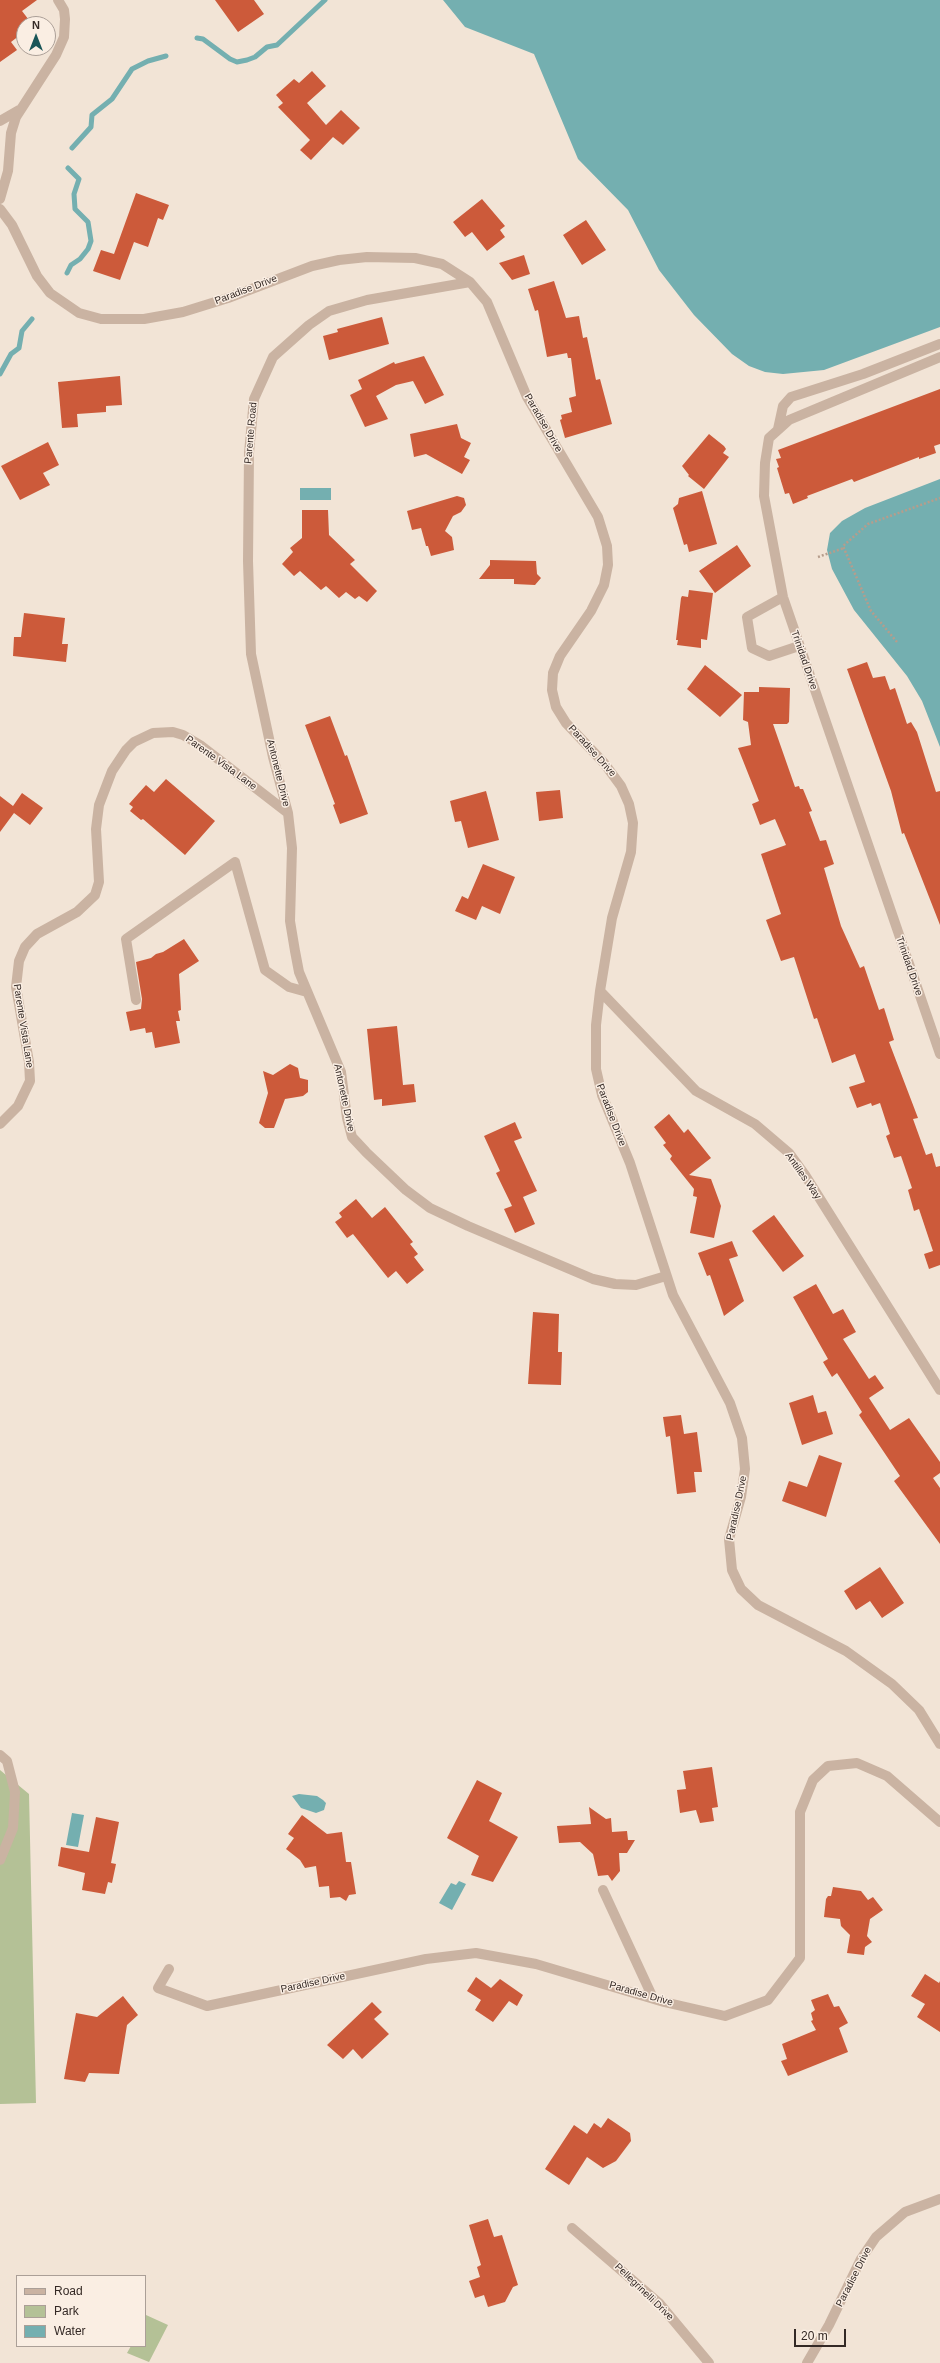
<!DOCTYPE html>
<html>
<head>
<meta charset="utf-8">
<style>
	body { margin:0 }
	#map { position:relative; width:940px; height:2363px; overflow:hidden; background:#f2e4d6; font-family:Arial,sans-serif }
	canvas { display:block }
	.legend { position:absolute; left:16px; top:2275px; width:130px; height:72px; box-sizing:border-box; background:#faeee3; border:1px solid #ab9f97; margin:0; padding:5px 7px; list-style:none; font-size:12px; color:#342925 }
	.legend li { display:flex; align-items:center; gap:8px; height:20px }
	.legend b { width:20px; border:1px solid #ab9f97 }
	.north { position:absolute; left:16px; top:16px; width:40px; height:40px; box-sizing:border-box; background:#faeee3; border:1px solid #ab9f97; border-radius:50%; rotate:0deg; font-size:11px; font-weight:700; line-height:16px; text-align:center; color:#342925 }
	.north::after { content:''; display:block; margin:auto; width:14px; height:18px; background:#195557; clip-path:polygon(50% 0,100% 100%,50% 72%,0 100%) }
	.scale { position:absolute; left:794px; top:2329px; width:52px; height:18px; box-sizing:border-box; border:2px solid #342925; border-top:0; padding-left:5px; font-size:12px; line-height:14px; white-space:nowrap; color:#342925; -webkit-text-stroke:3px #faeee3; paint-order:stroke }
</style>
</head>
<body>
<div id="map">
<canvas width="940" height="2363"></canvas>
<ul class="legend">
<li><b style="height:5px;background:#cab3a2"></b>Road</li>
<li><b style="height:11px;background:#b4c196"></b>Park</li>
<li><b style="height:11px;background:#74afb0"></b>Water</li>
</ul>
<div class="north">N</div>
<div class="scale">20 m</div>
</div>
<script>
const context = document.querySelector('canvas').getContext('2d');
context.lineJoin = 'round';
function paint(path, color) {
  context.fillStyle = color;
  context.fill(path, 'evenodd');
}
function toPath(rows) {
  const path = new Path2D();
  for (const r of rows) {
    path.moveTo(r[0], r[1]);
    for (let i = 2; i < r.length; i += 2) path.lineTo(r[i], r[i + 1]);
  }
  return path;
}
function trace(path, color, width, dash) {
  context.strokeStyle = color;
  context.lineWidth = width;
  context.lineCap = dash ? 'butt' : 'round';
  context.setLineDash(dash || []);
  context.stroke(path);
}
function drawText(font, color, halo, rows, align = 'center') {
  context.font = font + ' Arial,sans-serif';
  context.lineWidth = 3;
  context.setLineDash([]);
  context.textBaseline = 'middle';
  context.strokeStyle = halo;
  context.fillStyle = color;
  for (const [text, x, y, turn = 0] of rows) {
    context.save();
    context.translate(x, y);
    context.rotate((+turn || 0) * Math.PI / 180);
    context.textAlign = isNaN(turn) ? turn : align;
    if (halo) context.strokeText(text, 0, 0);
    context.fillText(text, 0, 0);
    context.restore();
  }
}
paint(toPath([
	[0,1770,29,1794,36,2103,0,2104],
	[146,2315,168,2325,149,2362,127,2353,131,2346,145,2346]
]), '#b4c196');
paint(toPath([
	[443,0,940,0,940,327,824,370,783,374,765,372,749,366,732,354,694,315,659,270,628,210,578,159,534,54,465,27],
	[940,479,940,747,922,701,907,676,854,610,832,569,827,550,830,533,842,521,865,508],
	[300,488,331,488,331,500,300,500],
	[299,1794,317,1796,323,1800,326,1803,324,1810,316,1813,301,1808,292,1796],
	[72,1813,84,1815,78,1847,66,1845],
	[459,1881,466,1884,452,1910,439,1903,451,1883,456,1885]
]), '#74afb0');
trace(toPath([
	[197,38,203,39,230,59,237,62,247,60,255,57,267,47,277,45,325,0],
	[72,148,91,127,92,115,112,99,132,69,148,61,166,56],
	[67,273,71,265,80,259,88,249,91,241,88,222,75,209,74,194,79,179,68,168],
	[0,374,11,354,19,348,22,331,32,319]
]), '#74afb0', 5);
paint(toPath([
	[0,0,37,0,22,11,32,24,24,24,24,32,11,42,17,50,0,62],
	[215,0,254,0,264,14,238,32],
	[312,71,326,86,307,103,326,125,341,110,360,128,343,145,333,137,311,160,300,150,310,140,278,107,283,103,276,95,294,79,299,83],
	[136,193,169,205,163,220,158,218,148,247,134,242,120,280,93,271,101,250,114,254],
	[482,199,505,226,500,230,505,237,487,251,472,232,465,237,453,222],
	[586,220,606,250,582,265,563,235],
	[524,255,530,274,512,280,499,263],
	[554,281,566,318,579,316,583,338,587,337,596,380,600,379,612,424,565,438,560,420,562,419,561,415,572,412,569,398,576,396,571,358,568,358,567,353,547,357,538,310,535,311,528,289],
	[382,317,389,344,329,360,323,336,338,332,337,329],
	[424,356,444,395,425,404,413,381,396,385,376,396,388,419,365,427,350,395,362,389,358,380,394,362,395,364],
	[120,376,122,405,106,406,106,412,77,414,78,427,62,428,58,382],
	[940,389,940,444,934,446,936,453,919,459,919,457,854,482,852,479,807,496,808,498,793,504,789,493,785,494,777,468,779,467,776,459,781,458,778,450],
	[457,424,461,438,471,443,464,457,470,460,462,474,426,454,414,457,410,434],
	[709,434,724,446,726,449,723,453,729,457,704,489,688,476,689,475,682,466],
	[48,442,59,465,43,473,50,485,20,500,1,466],
	[702,491,717,544,689,552,687,544,684,545,673,508,678,504,679,498],
	[457,496,464,498,466,505,461,512,453,516,445,531,452,537,454,550,431,556,428,546,426,546,421,528,412,530,407,511],
	[302,510,328,510,329,535,355,560,350,564,377,591,367,602,359,596,355,599,346,592,339,598,326,586,321,590,300,571,294,576,282,564,293,552,290,548,302,538],
	[737,545,751,566,715,593,699,571],
	[490,560,536,561,537,574,541,578,535,585,514,584,514,579,479,579,490,565],
	[689,590,713,593,707,640,701,639,701,648,677,645,678,640,676,640,681,598,682,596,688,597],
	[24,613,65,618,62,644,68,644,66,662,13,656,14,637,21,637],
	[867,662,873,678,885,676,890,690,895,688,907,724,911,722,917,732,936,792,940,791,940,925,904,833,902,834,891,791,847,669],
	[705,665,742,695,720,717,687,689],
	[759,687,790,688,789,722,787,724,773,724,795,787,799,786,800,789,803,789,812,811,809,812,820,841,826,840,834,864,824,868,841,926,860,968,864,966,879,1010,884,1008,894,1040,889,1042,918,1118,913,1119,926,1155,932,1153,936,1167,940,1166,940,1265,929,1269,924,1254,933,1251,919,1209,914,1211,908,1190,912,1188,901,1156,894,1158,886,1136,890,1134,880,1103,872,1106,871,1103,857,1108,849,1087,865,1082,855,1054,832,1063,817,1018,814,1019,794,957,781,961,766,920,781,914,761,854,786,845,775,819,760,825,752,804,759,801,738,748,751,745,748,722,743,720,744,692,759,692],
	[330,716,345,756,347,755,368,814,340,824,333,805,335,804,305,725],
	[166,779,215,821,185,855,143,819,141,820,130,811,133,807,129,804,146,785,154,792],
	[560,790,563,818,539,821,536,792],
	[486,791,499,840,468,848,461,821,455,822,450,801],
	[22,793,43,808,30,825,14,813,0,832,0,796,13,806],
	[483,864,515,877,500,914,482,906,476,920,455,911,462,896,468,899],
	[184,939,199,961,179,974,181,1010,178,1011,180,1021,176,1021,180,1043,155,1048,152,1032,146,1033,145,1028,130,1031,126,1012,141,1009,142,999,136,962,151,958,156,954,163,952],
	[397,1026,403,1085,414,1084,416,1102,382,1106,382,1099,374,1100,367,1029],
	[290,1064,298,1068,300,1078,308,1080,308,1092,303,1096,285,1099,274,1128,265,1128,259,1123,268,1093,263,1071,273,1075],
	[669,1114,684,1133,688,1129,711,1158,689,1175,711,1179,721,1206,714,1238,690,1233,697,1197,693,1196,694,1189,670,1159,672,1156,663,1145,666,1143,654,1127],
	[515,1122,522,1138,514,1141,537,1191,523,1197,535,1224,515,1233,504,1209,512,1206,496,1173,500,1171,484,1136],
	[356,1199,372,1218,385,1207,413,1242,410,1244,418,1254,414,1257,424,1270,407,1284,396,1271,388,1278,353,1234,347,1238,335,1222,342,1217,339,1213],
	[774,1215,804,1256,783,1272,752,1231],
	[732,1241,738,1256,729,1259,744,1301,724,1316,710,1275,707,1276,698,1253],
	[816,1284,833,1314,843,1309,856,1332,843,1339,869,1379,875,1375,884,1388,869,1398,890,1430,909,1418,940,1462,940,1473,933,1478,940,1488,940,1544,894,1481,900,1476,859,1415,862,1412,837,1373,832,1377,823,1362,828,1359,793,1297],
	[533,1312,559,1314,558,1352,562,1352,561,1385,528,1384],
	[813,1395,818,1413,826,1411,833,1434,802,1445,789,1403],
	[681,1415,684,1434,697,1432,702,1472,694,1472,696,1492,677,1494,670,1436,666,1437,663,1417],
	[819,1455,842,1463,826,1517,782,1501,789,1481,807,1487],
	[880,1567,904,1603,882,1618,870,1601,856,1610,844,1591],
	[712,1767,718,1807,712,1808,714,1821,700,1823,696,1810,680,1813,677,1790,686,1789,683,1771],
	[477,1780,502,1793,489,1821,518,1837,493,1882,471,1875,479,1856,447,1838],
	[589,1807,606,1819,611,1818,612,1832,627,1831,628,1840,635,1840,627,1853,619,1853,620,1871,612,1881,608,1875,598,1876,593,1854,580,1842,559,1843,557,1826,591,1824],
	[302,1815,327,1834,342,1832,346,1862,351,1862,356,1894,349,1895,346,1901,340,1897,330,1898,329,1886,319,1887,316,1866,305,1868,300,1860,286,1849,294,1838,288,1834],
	[96,1817,119,1822,111,1863,116,1864,112,1883,108,1882,105,1894,82,1890,85,1873,58,1866,61,1847,89,1852],
	[833,1887,861,1891,868,1900,873,1897,883,1910,870,1919,867,1936,872,1942,865,1947,864,1955,847,1953,850,1935,841,1926,840,1919,824,1917,826,1899,828,1896,831,1896],
	[925,1974,939,1983,940,1981,940,2032,917,2017,925,2004,911,1996],
	[476,1977,491,1988,500,1979,523,1995,517,2006,509,2001,493,2022,475,2010,481,2000,467,1991],
	[828,1994,834,2007,839,2006,848,2023,839,2028,848,2052,788,2076,781,2061,787,2059,782,2044,816,2030,811,2021,813,2020,811,2013,815,2010,811,2000],
	[123,1996,138,2015,127,2025,119,2074,89,2073,85,2082,64,2079,76,2013,97,2017],
	[372,2002,382,2012,374,2019,389,2034,362,2059,353,2049,343,2059,327,2045],
	[608,2118,630,2133,631,2141,616,2161,603,2168,587,2157,569,2185,545,2169,574,2125,587,2134,594,2123,601,2128],
	[488,2219,494,2237,502,2235,518,2285,513,2287,505,2302,488,2307,484,2295,475,2298,469,2281,480,2277,477,2267,481,2265,469,2225]
]), '#cc5a3a');
trace(toPath([
	[818,557,844,548],
	[897,642,871,611,843,546,868,524,940,498]
]), '#b69d8c', 2.5, [2, 2]);
trace(toPath([
	[0,121,19,110],
	[0,199,8,171,11,133,16,117,56,55,64,37,65,19,64,10,58,0],
	[0,209,12,225,37,276,50,293,79,313,101,319,144,319,183,312,228,298,312,266,339,260,367,257,415,258,442,264,470,282,487,302,527,397,598,517,607,546,608,565,604,585,591,611,560,656,553,673,552,690,556,707,566,723,604,763,621,786,629,804,633,823,631,852,612,918,600,991,596,1025,596,1069,602,1095,630,1163,673,1295,730,1403,742,1438,745,1469,741,1497,729,1539,732,1570,741,1589,758,1605,846,1651,892,1684,919,1710,940,1744],
	[470,282,367,300,329,311,309,325,273,357,254,399,249,453,248,561,251,654,273,757,288,813,292,848,290,921,295,951,299,972,341,1072,347,1118,352,1137,366,1152,406,1190,430,1208,468,1226,593,1279,615,1284,636,1285,666,1276],
	[940,357,789,420,769,438,765,463,764,496,783,597,940,1054],
	[778,429,783,406,791,397,863,374,940,344],
	[783,597,747,617,752,648,769,656,799,646],
	[600,991,696,1091,755,1124,789,1153,805,1175,940,1390],
	[136,1000,126,939,235,862,265,970,289,987,307,992],
	[0,1124,18,1106,30,1081,29,1062,16,987,19,961,25,947,37,934,77,912,95,895,99,882,96,829,99,805,112,771,126,750,134,742,153,733,173,732,183,735,200,745,288,813],
	[0,1755,7,1761,15,1792,13,1828,0,1860],
	[603,1890,653,1998],
	[169,1969,158,1988,207,2006,426,1959,476,1953,536,1964,664,2002,725,2016,768,2000,800,1958,800,1812,813,1780,828,1766,857,1763,887,1776,940,1822],
	[572,2228,659,2303,709,2363],
	[807,2363,829,2325,861,2259,876,2237,905,2212,940,2199]
]), '#cab3a2', 10);
drawText('10px', '#342925', '#faeee3', [
	["Paradise Drive",246,290,-21],
	["Paradise Drive",543,423,60],
	["Parente Road",251,433,-85],
	["Trinidad Drive",804,660,71],
	["Paradise Drive",592,751,48],
	["Parente Vista Lane",221,763,36],
	["Antonette Drive",278,773,76],
	["Trinidad Drive",909,966,71],
	["Parente Vista Lane",23,1026,81],
	["Antonette Drive",344,1098,78],
	["Paradise Drive",611,1115,69],
	["Antilles Way",803,1176,55],
	["Paradise Drive",737,1508,-78],
	["Paradise Drive",313,1983,-12],
	["Paradise Drive",641,1994,16],
	["Paradise Drive",854,2277,-63],
	["Pellegrinelli Drive",644,2292,44]
]);
</script>
</body>
</html>
